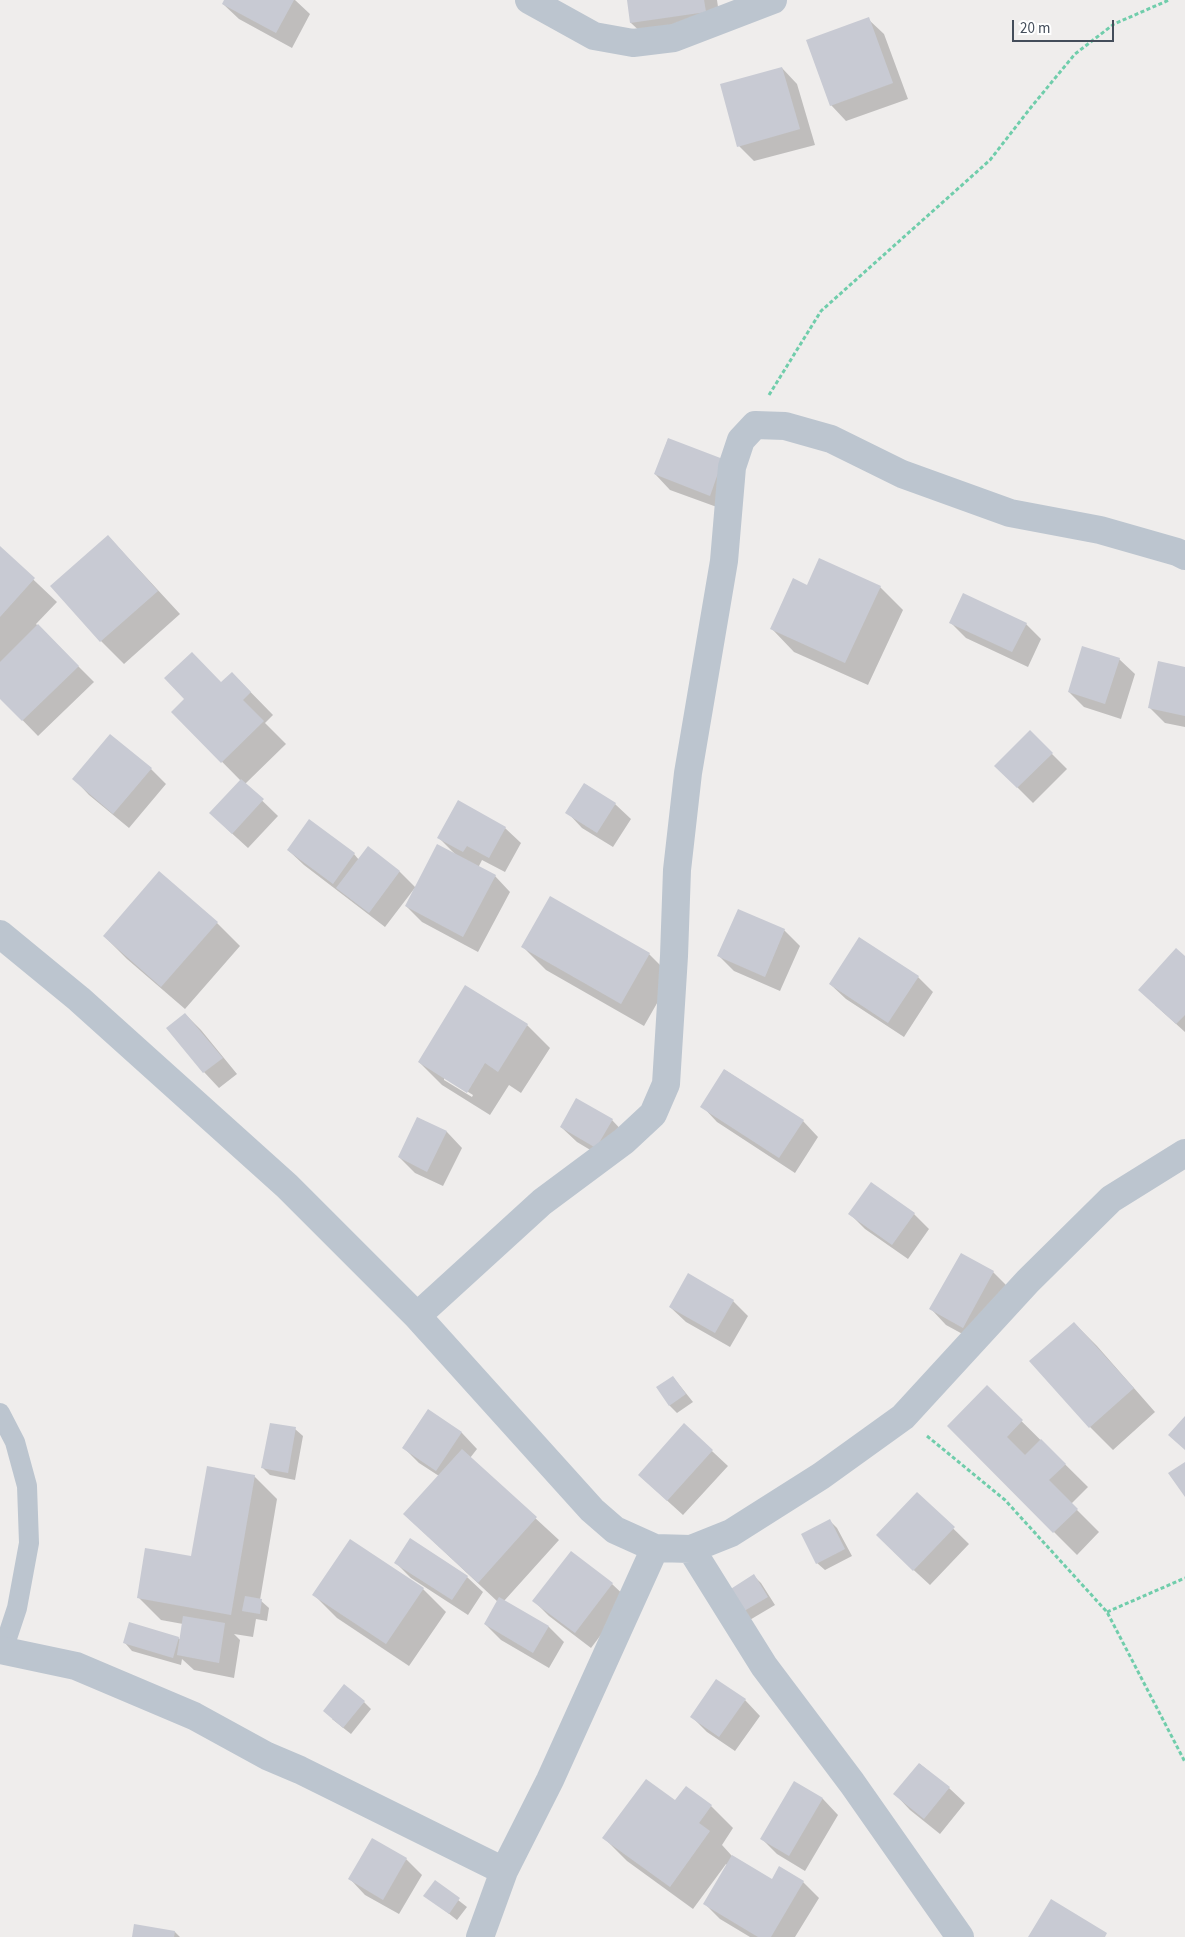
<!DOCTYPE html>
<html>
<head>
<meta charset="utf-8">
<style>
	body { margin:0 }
	#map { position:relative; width:1185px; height:1937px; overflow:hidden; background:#efedec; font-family:"Source Sans 3",sans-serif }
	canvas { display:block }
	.scale { position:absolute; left:1012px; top:20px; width:102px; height:22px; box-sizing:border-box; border:2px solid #444d5a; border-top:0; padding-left:6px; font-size:15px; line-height:18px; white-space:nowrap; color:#444d5a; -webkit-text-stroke:4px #fff; paint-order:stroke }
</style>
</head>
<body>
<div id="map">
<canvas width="1185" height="1937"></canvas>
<div class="scale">20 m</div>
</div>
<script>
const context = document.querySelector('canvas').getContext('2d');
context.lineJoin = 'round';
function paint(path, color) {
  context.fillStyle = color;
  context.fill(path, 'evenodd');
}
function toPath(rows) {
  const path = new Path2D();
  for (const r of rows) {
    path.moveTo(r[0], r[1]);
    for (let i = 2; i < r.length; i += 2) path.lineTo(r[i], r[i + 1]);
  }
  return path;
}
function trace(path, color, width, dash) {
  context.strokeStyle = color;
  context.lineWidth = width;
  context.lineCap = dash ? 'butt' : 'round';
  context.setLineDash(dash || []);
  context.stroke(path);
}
paint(toPath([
	[225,0,295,0,310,14,292,48,239,19,223,4],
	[628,0,717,0,721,27,647,38,631,23],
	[868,19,884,34,908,99,846,121,831,105],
	[782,68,797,84,815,145,754,161,739,146],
	[668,439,738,476,725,510,670,490,655,474],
	[108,536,180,614,124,664,101,641],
	[0,548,57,602,36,624,94,682,38,736,0,697],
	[880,587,903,610,868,685,794,652,772,629],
	[950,622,1026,624,1041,639,1028,667,966,638],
	[1119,659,1135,674,1121,719,1084,707,1069,692],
	[1185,668,1185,727,1165,723,1150,708],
	[232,673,273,715,265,723,286,744,245,784,278,816,248,848,226,828,241,781,173,712,221,683],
	[1030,732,1067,769,1033,803,996,766],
	[151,769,166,784,129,828,89,795,74,779],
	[585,784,615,804,631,819,613,847,582,828,567,812],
	[505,828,521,843,505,872,482,860,478,868,495,876,510,892,478,952,422,922,406,906,415,890,414,889,385,927,304,865,288,850,354,854,359,860,368,848,400,872,416,888,455,854,439,838],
	[159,873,217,923,240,946,185,1009,127,959,104,936],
	[784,930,800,946,780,991,734,971,719,956],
	[523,947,649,954,672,977,644,1026,546,970],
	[1185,958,1185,1032,1155,1005],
	[918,977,933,992,904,1037,846,999,830,984],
	[185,1014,201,1030,237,1074,219,1088,204,1072,168,1028],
	[527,1025,550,1048,521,1093,509,1085,490,1115,442,1085,419,1062],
	[444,1077,473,1095,472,1097,444,1080],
	[725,1070,803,1121,818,1137,795,1173,717,1122,702,1106],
	[418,1118,447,1132,462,1148,443,1186,415,1173,399,1157],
	[612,1120,627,1136,612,1163,577,1142,561,1127],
	[849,1213,914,1214,929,1229,908,1259,865,1229],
	[961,1254,993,1272,1009,1288,979,1343,946,1325,931,1309],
	[733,1301,748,1316,730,1347,686,1322,670,1307],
	[1074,1323,1097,1346,1155,1412,1113,1450,1090,1427],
	[673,1377,693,1402,677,1413,670,1406,658,1387],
	[987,1387,1088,1487,1071,1504,1099,1532,1077,1555,948,1426],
	[429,1411,462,1433,477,1449,470,1458,559,1540,504,1601,549,1627,564,1642,549,1668,501,1640,485,1624,498,1602,404,1514,439,1476,419,1463,404,1448],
	[684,1425,728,1466,683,1515,639,1475],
	[295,1429,303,1436,295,1480,270,1475,263,1468],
	[254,1476,277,1499,260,1600,269,1608,267,1621,256,1619,253,1637,234,1634,240,1640,234,1678,194,1670,182,1659,181,1665,132,1651,125,1643,178,1638,181,1640,183,1624,161,1620,138,1597,192,1557],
	[917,1493,969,1544,930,1585,893,1551],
	[829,1520,837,1528,852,1556,825,1570,817,1563],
	[396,1563,467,1577,483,1592,468,1615,411,1578],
	[754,1576,761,1583,775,1605,748,1621,740,1614],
	[612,1584,628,1599,591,1648,549,1616,534,1601],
	[423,1589,446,1612,409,1666,337,1618,314,1595],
	[745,1700,760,1716,735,1751,707,1732,692,1717],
	[364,1702,371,1709,351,1734,332,1719],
	[920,1764,949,1788,965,1803,940,1834,910,1810,895,1794],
	[794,1783,823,1799,838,1815,805,1871,777,1854,762,1839],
	[675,1802,711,1806,733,1828,722,1845,732,1856,772,1880,803,1882,819,1898,795,1937,750,1937,720,1919,705,1904,727,1865,726,1864,693,1909,627,1861,604,1838],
	[373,1840,406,1859,422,1875,399,1914,365,1895,350,1879],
	[435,1882,467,1907,457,1920,425,1895],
	[175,1932,180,1937,133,1937]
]), '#0003');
paint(toPath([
	[224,0,294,0,276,33,222,4],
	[627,0,704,0,706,12,630,23],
	[869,17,893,83,830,106,806,40],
	[782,67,800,129,737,147,720,84],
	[668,438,723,459,710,496,654,474],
	[108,535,158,591,100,642,50,586],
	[0,546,35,578,0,617],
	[819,558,881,586,845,663,770,629,793,578,807,585],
	[963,593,1027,623,1012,652,949,623],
	[38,624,79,666,22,721,0,699,0,662],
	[1082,646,1120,658,1105,704,1068,692],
	[192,652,221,682,232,672,251,692,243,700,264,721,221,763,171,712,184,699,164,678],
	[1158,661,1185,667,1185,716,1148,708],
	[1030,730,1053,753,1017,788,994,766],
	[110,734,152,768,113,814,72,779],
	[241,779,264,799,232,834,209,813],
	[584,783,616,803,597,833,565,813],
	[458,800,506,827,489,858,467,846,463,852,437,838],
	[309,819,355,853,333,884,287,850],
	[437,844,496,875,463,937,405,906],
	[368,846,400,871,369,913,336,888],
	[159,871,218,922,161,987,103,936],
	[550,896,650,953,621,1004,521,947],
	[738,909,785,929,765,977,717,956],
	[859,937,919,976,888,1023,829,984],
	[1176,948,1185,956,1185,1015,1176,1024,1138,990],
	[465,985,528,1024,498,1072,485,1063,467,1093,418,1062],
	[185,1013,223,1058,203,1073,166,1028],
	[724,1069,804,1120,779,1158,700,1107],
	[576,1098,613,1119,596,1148,560,1127],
	[417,1117,447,1131,427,1172,398,1157],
	[871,1182,915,1213,892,1245,848,1214],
	[961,1253,994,1271,963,1328,929,1309],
	[688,1273,734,1300,715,1333,669,1307],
	[1074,1322,1134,1388,1089,1428,1029,1361],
	[673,1376,686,1394,669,1406,656,1387],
	[987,1385,1023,1420,1007,1437,1025,1455,1041,1439,1066,1464,1049,1480,1078,1509,1053,1533,947,1426],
	[428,1409,462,1432,436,1471,402,1448],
	[1185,1416,1185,1450,1168,1435],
	[270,1423,296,1427,288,1473,261,1468],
	[684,1423,713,1450,667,1501,638,1475],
	[462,1449,537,1517,478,1583,403,1514],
	[1185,1462,1185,1497,1168,1473],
	[207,1466,255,1475,231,1615,137,1598,145,1548,191,1556],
	[917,1492,955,1527,913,1571,876,1535],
	[830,1519,845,1549,816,1564,801,1534],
	[410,1538,468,1576,452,1600,394,1563],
	[350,1539,424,1588,386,1644,312,1595],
	[571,1551,613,1583,575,1633,532,1601],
	[754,1574,768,1597,739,1614,726,1592],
	[245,1596,262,1599,260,1614,242,1611],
	[499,1597,549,1626,533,1653,484,1624],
	[183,1616,225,1623,219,1663,177,1655],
	[129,1622,179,1637,173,1658,123,1643],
	[716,1679,746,1699,719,1737,690,1717],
	[344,1684,365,1701,343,1728,323,1711],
	[919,1763,950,1787,924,1819,893,1794],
	[646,1779,675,1800,686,1786,712,1805,699,1823,710,1831,670,1887,602,1838],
	[794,1781,823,1798,789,1856,760,1839],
	[372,1838,407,1858,383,1900,348,1879],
	[732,1855,772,1879,779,1866,804,1881,771,1937,758,1937,703,1904],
	[435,1880,460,1898,449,1914,423,1896],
	[1051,1899,1107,1933,1105,1937,1028,1937],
	[134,1924,175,1931,174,1937,132,1937]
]), '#c8cad3');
trace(toPath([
	[769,395,821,311,990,160,1032,106,1075,54,1114,24,1169,0],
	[927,1436,1005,1500,1107,1612,1185,1762],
	[1107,1612,1185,1578]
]), '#70cdab', 3, [4, 2.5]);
trace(toPath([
	[0,1413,15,1442,27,1486,29,1543,17,1608,3,1650]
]), '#bcc5cf', 20);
trace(toPath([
	[529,0,594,36,633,43,674,38,773,0],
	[0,934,79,999,287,1186,417,1316,592,1510,615,1530,655,1548,691,1549,731,1533,821,1476,903,1417,1028,1281,1111,1199,1185,1153],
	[417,1316,542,1202,624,1141,653,1114,666,1084,674,956,677,870,688,773,724,561,732,467,741,440,755,425,785,426,831,439,902,474,1010,513,1100,530,1177,552,1185,556],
	[691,1549,764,1666,852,1783,960,1937],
	[0,1650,76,1666,194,1716,267,1756,300,1770,504,1871],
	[480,1937,504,1871,550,1780,655,1548]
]), '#bcc5cf', 28);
</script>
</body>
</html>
